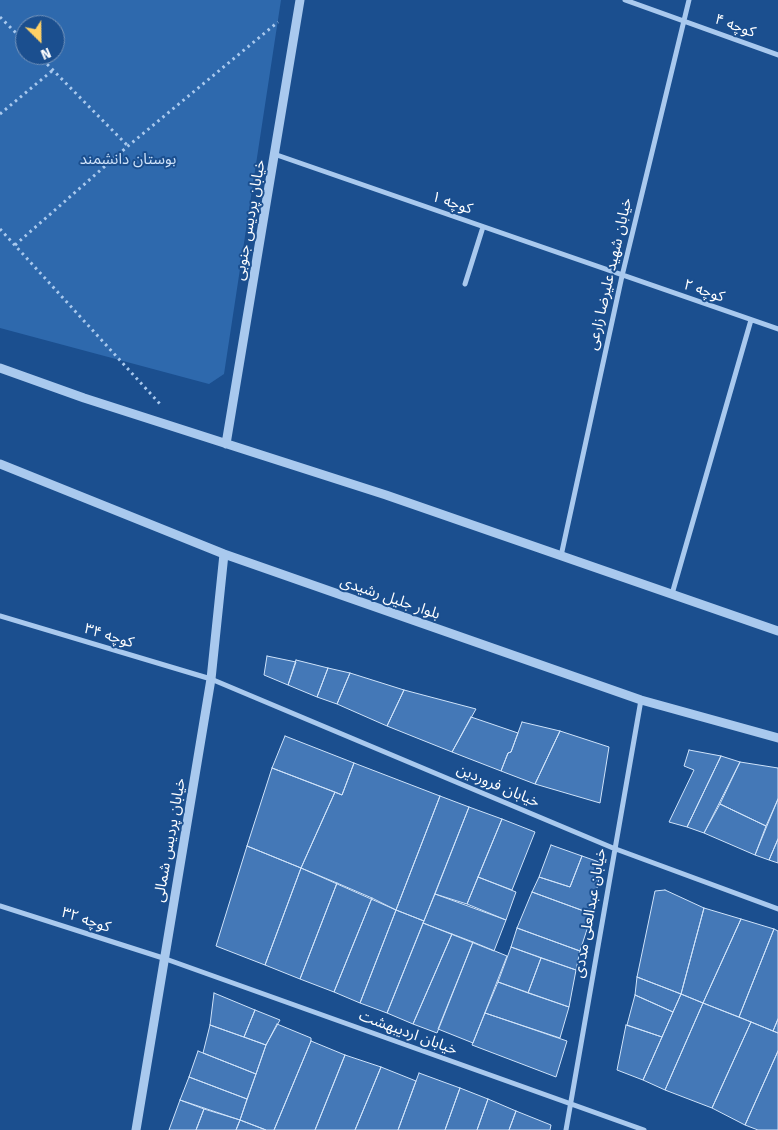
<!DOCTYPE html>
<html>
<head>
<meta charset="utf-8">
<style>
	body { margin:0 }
	#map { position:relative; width:778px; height:1130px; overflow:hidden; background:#1b4f8f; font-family:"Fira Sans",sans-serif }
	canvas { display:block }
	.north { position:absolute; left:15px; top:15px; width:50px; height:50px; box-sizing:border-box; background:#1b4f8f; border:1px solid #7695bc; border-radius:50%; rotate:157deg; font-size:14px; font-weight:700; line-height:20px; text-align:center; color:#fff }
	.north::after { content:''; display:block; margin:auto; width:18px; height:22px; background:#ffd166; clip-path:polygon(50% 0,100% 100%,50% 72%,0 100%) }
</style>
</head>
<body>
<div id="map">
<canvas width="778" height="1130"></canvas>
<div class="north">N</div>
</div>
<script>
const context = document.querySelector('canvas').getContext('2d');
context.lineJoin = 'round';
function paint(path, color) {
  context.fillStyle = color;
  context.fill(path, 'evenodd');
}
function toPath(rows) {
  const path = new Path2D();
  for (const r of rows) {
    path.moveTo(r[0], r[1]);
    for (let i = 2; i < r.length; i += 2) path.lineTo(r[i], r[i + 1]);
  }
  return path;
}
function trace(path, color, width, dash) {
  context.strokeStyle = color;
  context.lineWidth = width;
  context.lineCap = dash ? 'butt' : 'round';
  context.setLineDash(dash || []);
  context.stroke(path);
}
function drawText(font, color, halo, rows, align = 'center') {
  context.font = font + ' "Fira Sans","Noto Sans Arabic",sans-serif';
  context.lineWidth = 4;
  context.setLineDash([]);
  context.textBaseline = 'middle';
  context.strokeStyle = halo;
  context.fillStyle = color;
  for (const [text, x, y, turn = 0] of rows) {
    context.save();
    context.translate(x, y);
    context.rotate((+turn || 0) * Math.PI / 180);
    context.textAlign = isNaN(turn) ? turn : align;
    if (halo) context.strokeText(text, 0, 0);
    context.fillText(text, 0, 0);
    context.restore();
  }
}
paint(toPath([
	[0,0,281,0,224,374,209,384,0,328],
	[25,25,55,25,55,55,25,55]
]), '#2e69ad');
const building = toPath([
	[267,656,296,662,288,685,264,675,267,656],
	[296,660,328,668,317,697,288,685,296,660],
	[328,668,350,673,337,704,317,697,328,668],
	[350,673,404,690,387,726,337,704,350,673],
	[404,690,476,709,452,752,387,726,404,690],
	[471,717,518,733,511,752,508,753,501,771,452,752,471,717],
	[522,722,560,731,535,784,501,771,508,753,511,752,522,722],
	[560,731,609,747,600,803,535,784,560,731],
	[285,736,354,763,342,795,272,768,285,736],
	[689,750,721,756,687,827,669,822,694,770,684,766,689,750],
	[721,756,740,762,704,833,687,827,721,756],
	[740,762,778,768,778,799,766,826,720,804,740,762],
	[354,763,440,796,396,910,301,868,335,792,342,795,354,763],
	[272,768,335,792,301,868,247,846,272,768],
	[440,796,469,807,424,921,396,910,440,796],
	[778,799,778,839,769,860,755,855,778,799],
	[720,804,766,826,755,855,704,833,720,804],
	[469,807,502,819,467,904,435,894,469,807],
	[502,819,535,832,512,890,478,877,502,819],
	[778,839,778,863,769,860,778,839],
	[551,845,582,856,570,887,539,877,551,845],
	[247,846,301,868,265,965,216,946,247,846],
	[582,856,602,863,592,914,532,892,539,877,570,887,582,856],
	[301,868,337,883,300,979,265,965,301,868],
	[478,877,516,892,506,920,467,904,478,877],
	[337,883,372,898,334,992,300,979,337,883],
	[665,890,704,908,681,994,637,977,655,891,665,890],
	[532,892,592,914,580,951,517,928,532,892],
	[435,894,506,920,494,951,423,923,435,894],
	[372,898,396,910,360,1003,334,992,372,898],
	[704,908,741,919,703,1003,681,994,704,908],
	[396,910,424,921,387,1013,360,1003,396,910],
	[741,919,774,929,739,1017,703,1003,741,919],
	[423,923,452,934,413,1024,387,1013,423,923],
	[517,928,580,951,576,970,511,947,517,928],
	[774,929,778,931,778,1019,773,1031,739,1017,774,929],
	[452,934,473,942,437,1033,413,1024,452,934],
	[473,942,507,956,473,1043,438,1029,473,942],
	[511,947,541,958,528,993,498,982,511,947],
	[541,958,576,970,569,1007,528,993,541,958],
	[637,977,681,994,673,1012,635,995,637,977],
	[498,982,569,1007,560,1038,485,1013,498,982],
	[214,993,255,1010,244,1037,210,1025,214,993],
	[681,994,703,1003,665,1090,643,1080,681,994],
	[635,995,673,1012,662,1037,627,1025,635,995],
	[703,1003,751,1022,712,1108,665,1090,703,1003],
	[255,1010,280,1020,266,1045,244,1037,255,1010],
	[485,1013,567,1041,556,1077,472,1045,485,1013],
	[778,1019,778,1033,773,1031,778,1019],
	[751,1022,778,1033,778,1051,745,1125,712,1108,751,1022],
	[277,1024,311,1038,311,1041,274,1130,266,1130,240,1120,266,1045,277,1024],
	[210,1025,266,1045,256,1074,203,1053,210,1025],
	[626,1025,662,1037,643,1080,617,1070,626,1025],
	[311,1041,345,1055,315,1130,274,1130,311,1041],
	[198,1051,256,1074,247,1099,189,1077,198,1051],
	[778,1051,778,1130,758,1130,745,1125,778,1051],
	[345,1055,381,1067,355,1130,315,1130,345,1055],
	[381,1067,416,1081,398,1130,355,1130,381,1067],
	[419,1073,460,1088,445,1130,398,1130,419,1073],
	[189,1077,247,1099,240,1120,180,1100,189,1077],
	[460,1088,488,1099,477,1130,445,1130,460,1088],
	[488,1099,516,1111,509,1130,477,1130,488,1099],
	[180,1100,204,1109,196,1130,169,1130,180,1100],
	[204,1109,240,1120,236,1130,196,1130,204,1109],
	[516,1111,551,1125,550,1130,509,1130,516,1111],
	[240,1120,266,1130,236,1130,240,1120]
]);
paint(building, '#4478b7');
trace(building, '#cfe3fa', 1);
trace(toPath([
	[0,17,25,42],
	[38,55,128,146],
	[0,114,53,70],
	[0,229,160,404],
	[15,245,128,146,278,22]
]), '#a9c9ee', 3, [2.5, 4]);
trace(toPath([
	[625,0,778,55],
	[274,154,778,329],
	[465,284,483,227],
	[561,556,622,276,689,0],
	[672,594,751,320],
	[0,616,211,679,613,848,778,909],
	[0,906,163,958,644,1130],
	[566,1130,641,700]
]), '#a9c9ee', 5);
trace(toPath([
	[0,368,84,398,386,495,778,631],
	[226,444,300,0],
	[0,464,224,554,641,700,778,738],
	[136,1130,211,679,224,554]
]), '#a9c9ee', 9);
drawText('15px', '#fff', '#1b4f8f', [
	["کوچه ۴",735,26,20],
	["کوچه ۱",452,203,19],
	["خیابان پردیس جنوبی",250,220,-80],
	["خیابان شهید علیرضا زارعی",610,274,-77],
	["کوچه ۲",704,291,19],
	["بلوار جلیل رشیدی",390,598,19],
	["کوچه ۳۴",109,636,17],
	["خیابان فروردین",498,786,23],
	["خیابان پردیس شمالی",170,840,-80],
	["خیابان عبدالعلی مددی",590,913,-80],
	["کوچه ۳۲",86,920,18],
	["خیابان اردیبهشت",408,1033,20]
]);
drawText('15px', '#cfe3fa', '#1b4f8f', [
	["بوستان دانشمند",128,160]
]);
</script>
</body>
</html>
